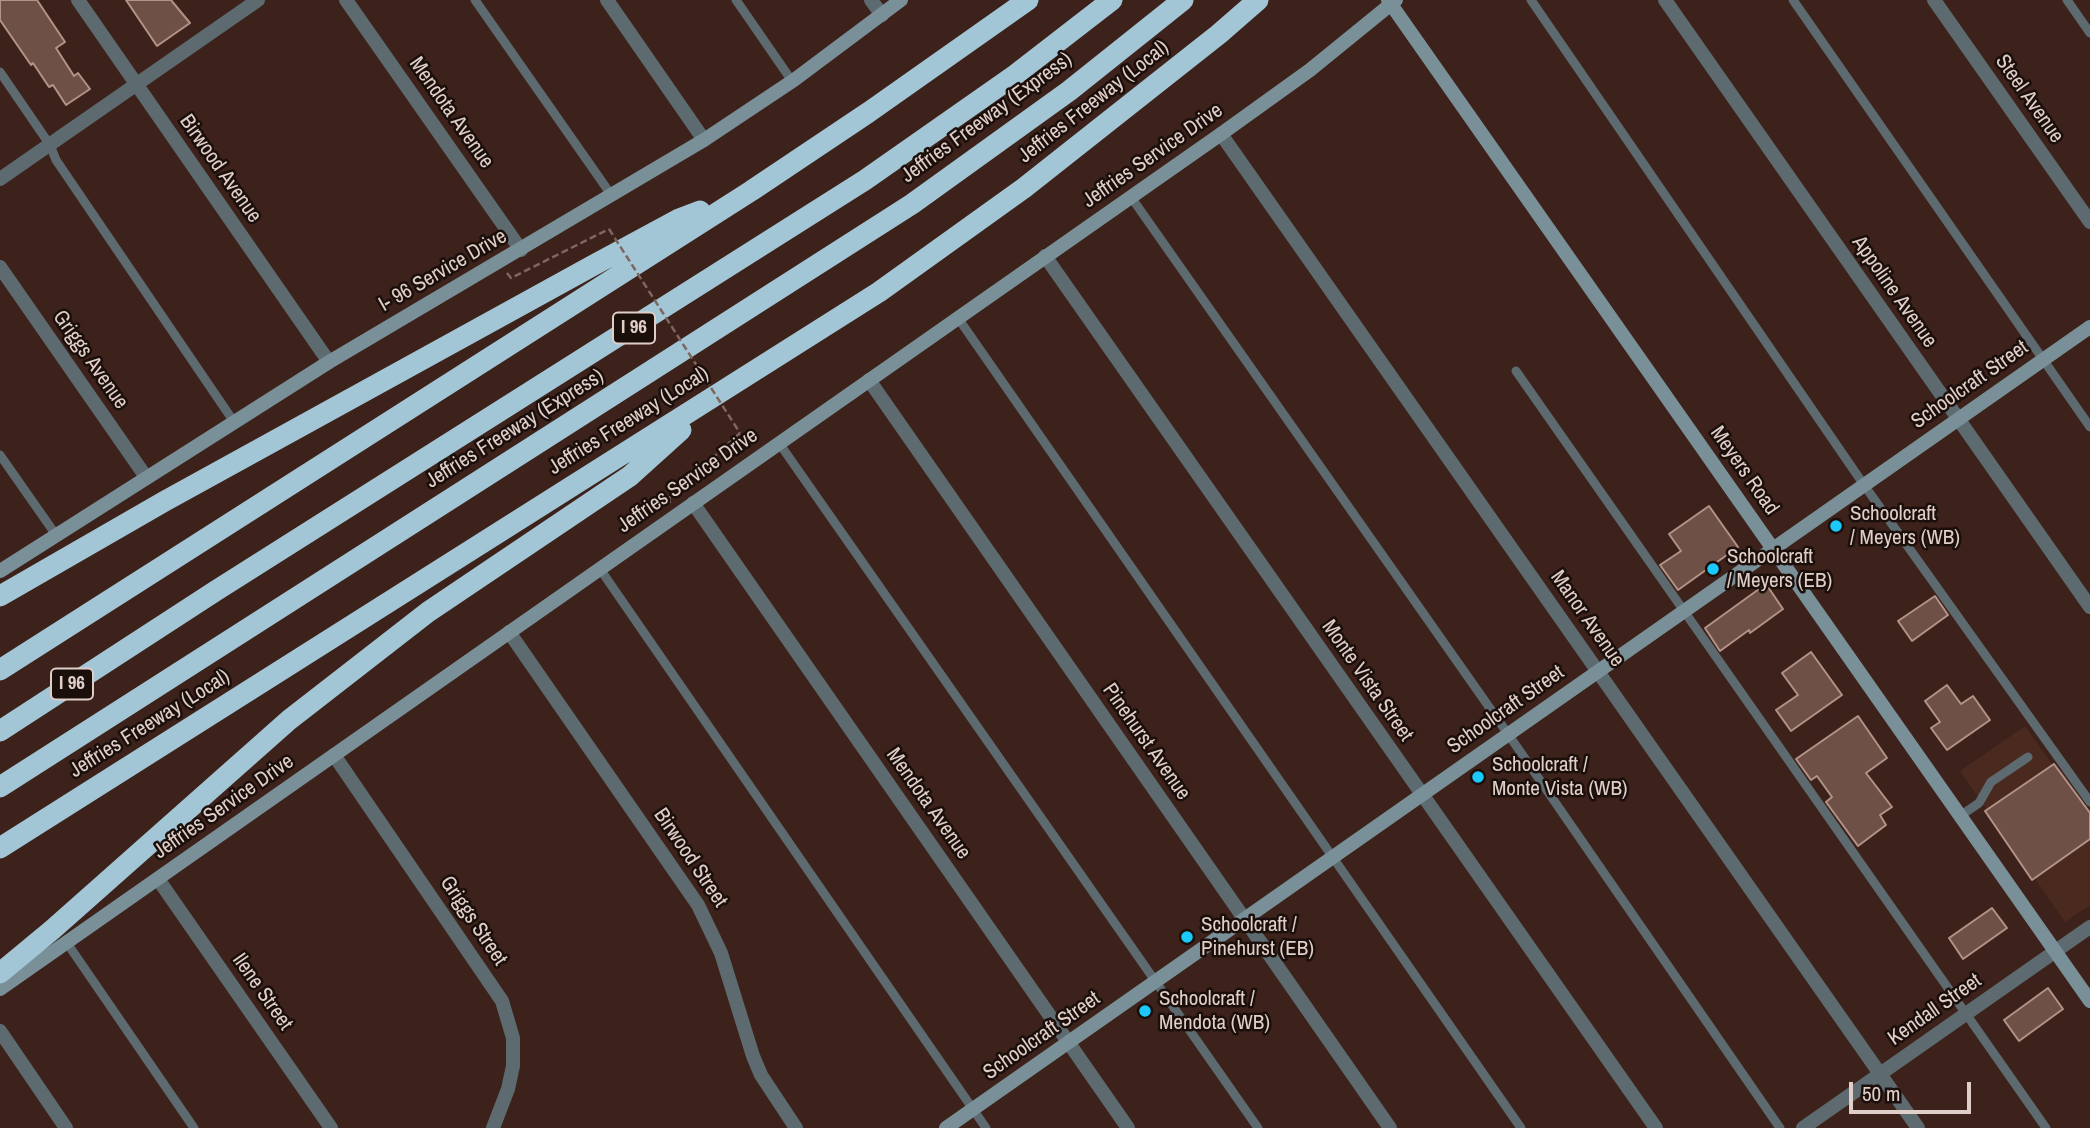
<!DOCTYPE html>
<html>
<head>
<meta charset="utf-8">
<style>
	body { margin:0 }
	#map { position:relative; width:2090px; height:1128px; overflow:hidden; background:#3c221a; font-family:"Archivo Narrow",sans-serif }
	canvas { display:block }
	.scale { position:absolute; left:1849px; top:1082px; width:122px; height:32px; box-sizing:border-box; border:4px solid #e0cec8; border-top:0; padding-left:9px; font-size:21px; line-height:24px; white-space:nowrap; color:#e0cec8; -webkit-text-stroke:5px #1b0f0c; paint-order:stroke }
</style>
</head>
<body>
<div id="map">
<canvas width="2090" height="1128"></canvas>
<div class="scale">50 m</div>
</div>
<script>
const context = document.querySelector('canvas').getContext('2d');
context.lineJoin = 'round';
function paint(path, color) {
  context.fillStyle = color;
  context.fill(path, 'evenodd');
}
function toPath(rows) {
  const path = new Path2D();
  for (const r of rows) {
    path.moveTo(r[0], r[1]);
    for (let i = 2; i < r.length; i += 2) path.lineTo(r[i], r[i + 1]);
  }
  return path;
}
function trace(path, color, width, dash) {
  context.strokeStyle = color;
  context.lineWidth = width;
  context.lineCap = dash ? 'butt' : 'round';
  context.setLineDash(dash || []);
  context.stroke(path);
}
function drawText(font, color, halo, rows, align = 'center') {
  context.font = font + ' "Archivo Narrow",sans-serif';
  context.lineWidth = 5;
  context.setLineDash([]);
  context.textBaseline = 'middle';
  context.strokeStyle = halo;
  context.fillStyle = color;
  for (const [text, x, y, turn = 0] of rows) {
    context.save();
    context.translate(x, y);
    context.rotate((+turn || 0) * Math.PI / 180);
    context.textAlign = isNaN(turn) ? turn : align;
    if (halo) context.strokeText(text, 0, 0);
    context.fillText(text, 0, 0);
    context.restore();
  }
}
paint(toPath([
	[2025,726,2090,818,2090,905,2065,922,1960,771]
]), '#4a291f');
const building = toPath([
	[0,0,37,0,65,42,56,48,74,76,78,73,90,89,66,105,53,85,49,87,33,63,31,65,0,20,0,0],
	[126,0,171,0,190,23,157,46,126,0],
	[1709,506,1738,547,1678,590,1660,565,1681,551,1669,534,1709,506],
	[1766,584,1783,609,1750,633,1749,630,1720,651,1705,628,1766,584],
	[1935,596,1948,615,1912,641,1898,621,1935,596],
	[1811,652,1842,695,1791,731,1776,710,1798,695,1782,673,1811,652],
	[1947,685,1961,704,1973,696,1990,720,1947,750,1931,728,1940,722,1925,701,1947,685],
	[1858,716,1887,758,1866,773,1892,807,1880,815,1886,825,1858,846,1826,802,1832,797,1817,776,1811,780,1796,759,1858,716],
	[2054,764,2090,813,2090,839,2032,880,1985,811,2054,764],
	[1992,908,2007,928,1963,959,1949,938,1992,908],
	[2048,988,2063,1009,2019,1041,2004,1020,2048,988]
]);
paint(building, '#6e5047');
trace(building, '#b39287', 2);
trace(toPath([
	[507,273,511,278,609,229],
	[670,503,669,498,740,433]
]), '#7e6760', 2.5, [7, 3.5]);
trace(toPath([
	[475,0,612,196],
	[736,0,792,81],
	[1531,0,1864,485,2090,802],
	[1793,0,2090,427],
	[2067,0,2090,33],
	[0,72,50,145,56,160,234,422],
	[1131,197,1508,734,1780,1128],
	[958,318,1521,1128],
	[1516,371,2046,1128],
	[779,443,1258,1128],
	[0,455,56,535],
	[600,569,986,1128],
	[1960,816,1979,803,1991,782,2028,757],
	[67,943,194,1128]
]), '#5d6b71', 9);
trace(toPath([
	[78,0,329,362],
	[346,0,521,250],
	[607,0,704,140],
	[871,0,882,15],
	[1665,0,2090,607],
	[1934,0,2090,222],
	[1221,134,1918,1128],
	[0,179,258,0],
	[1045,256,1656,1128],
	[0,267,146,477],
	[869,380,1390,1128],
	[693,503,1128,1128],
	[509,632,698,905,721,953,753,1056,761,1075,796,1128],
	[334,755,502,1001,513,1038,513,1066,508,1089,493,1128],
	[158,879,331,1128],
	[0,1031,66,1128],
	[1803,1128,2090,927]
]), '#5d6b71', 14);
trace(toPath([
	[1388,0,2090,1001],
	[0,571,329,362,704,140,794,80,901,0],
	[0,989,1221,134,1310,70,1396,0],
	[946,1128,2090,327]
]), '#799099', 14);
trace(toPath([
	[0,596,165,501,592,266,679,219,700,211],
	[0,670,751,191,869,112,1028,0],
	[0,731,217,590,865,180,1015,75,1112,0],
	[0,787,912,204,1069,91,1183,0],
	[0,848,879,292,1024,188,1219,34,1258,0],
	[0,973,52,930,289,720,428,612,630,476,681,430]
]), '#a2c6d5', 21);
trace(toPath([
	[609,229,740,433]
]), '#7e6760', 2.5, [7, 3.5]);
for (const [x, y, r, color] of [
	[1836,526,7,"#1cc9fc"],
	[1713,569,7,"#1cc9fc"],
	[1478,777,7,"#1cc9fc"],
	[1187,937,7,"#1cc9fc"],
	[1145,1011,7,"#1cc9fc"]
]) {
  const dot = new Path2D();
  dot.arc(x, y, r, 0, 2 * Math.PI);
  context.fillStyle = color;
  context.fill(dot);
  trace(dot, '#1b0f0c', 2.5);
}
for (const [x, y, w] of [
	[634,328,42],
	[72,684,42]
]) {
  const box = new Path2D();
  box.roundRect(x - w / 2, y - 15.5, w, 31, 5);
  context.fillStyle = '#1b0f0c';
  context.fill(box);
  trace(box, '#e0cec8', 2);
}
drawText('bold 19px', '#e0cec8', null, [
	["I 96",634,328],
	["I 96",72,684]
]);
drawText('21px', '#e0cec8', '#1b0f0c', [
	["Steel Avenue",2029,99,55],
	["Jeffries Freeway (Local)",1094,102,-38],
	["Mendota Avenue",451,113,55],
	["Jeffries Freeway (Express)",987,118,-36],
	["Jeffries Service Drive",1153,156,-35],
	["Birwood Avenue",220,169,55],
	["I- 96 Service Drive",443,271,-30],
	["Appoline Avenue",1894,292,55],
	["Griggs Avenue",90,360,55],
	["Schoolcraft Street",1970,385,-35],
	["Jeffries Freeway (Local)",629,421,-32],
	["Jeffries Freeway (Express)",515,429,-32],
	["Meyers Road",1744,471,55],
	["Jeffries Service Drive",688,481,-35],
	["Manor Avenue",1587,619,55],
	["Monte Vista Street",1367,681,55],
	["Schoolcraft Street",1506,710,-35],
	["Jeffries Freeway (Local)",150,724,-32],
	["Pinehurst Avenue",1146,742,55],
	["Mendota Avenue",928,804,55],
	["Jeffries Service Drive",224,807,-35],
	["Birwood Street",690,858,56],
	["Griggs Street",473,921,56],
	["Ilene Street",262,992,55],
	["Kendall Street",1935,1010,-35],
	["Schoolcraft Street",1042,1036,-35]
]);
drawText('21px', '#e0cec8', '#1b0f0c', [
	["Schoolcraft",1850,514],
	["/ Meyers (WB)",1850,538],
	["Schoolcraft",1727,557],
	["/ Meyers (EB)",1727,581],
	["Schoolcraft /",1492,765],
	["Monte Vista (WB)",1492,789],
	["Schoolcraft /",1201,925],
	["Pinehurst (EB)",1201,949],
	["Schoolcraft /",1159,999],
	["Mendota (WB)",1159,1023]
], 'left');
</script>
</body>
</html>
